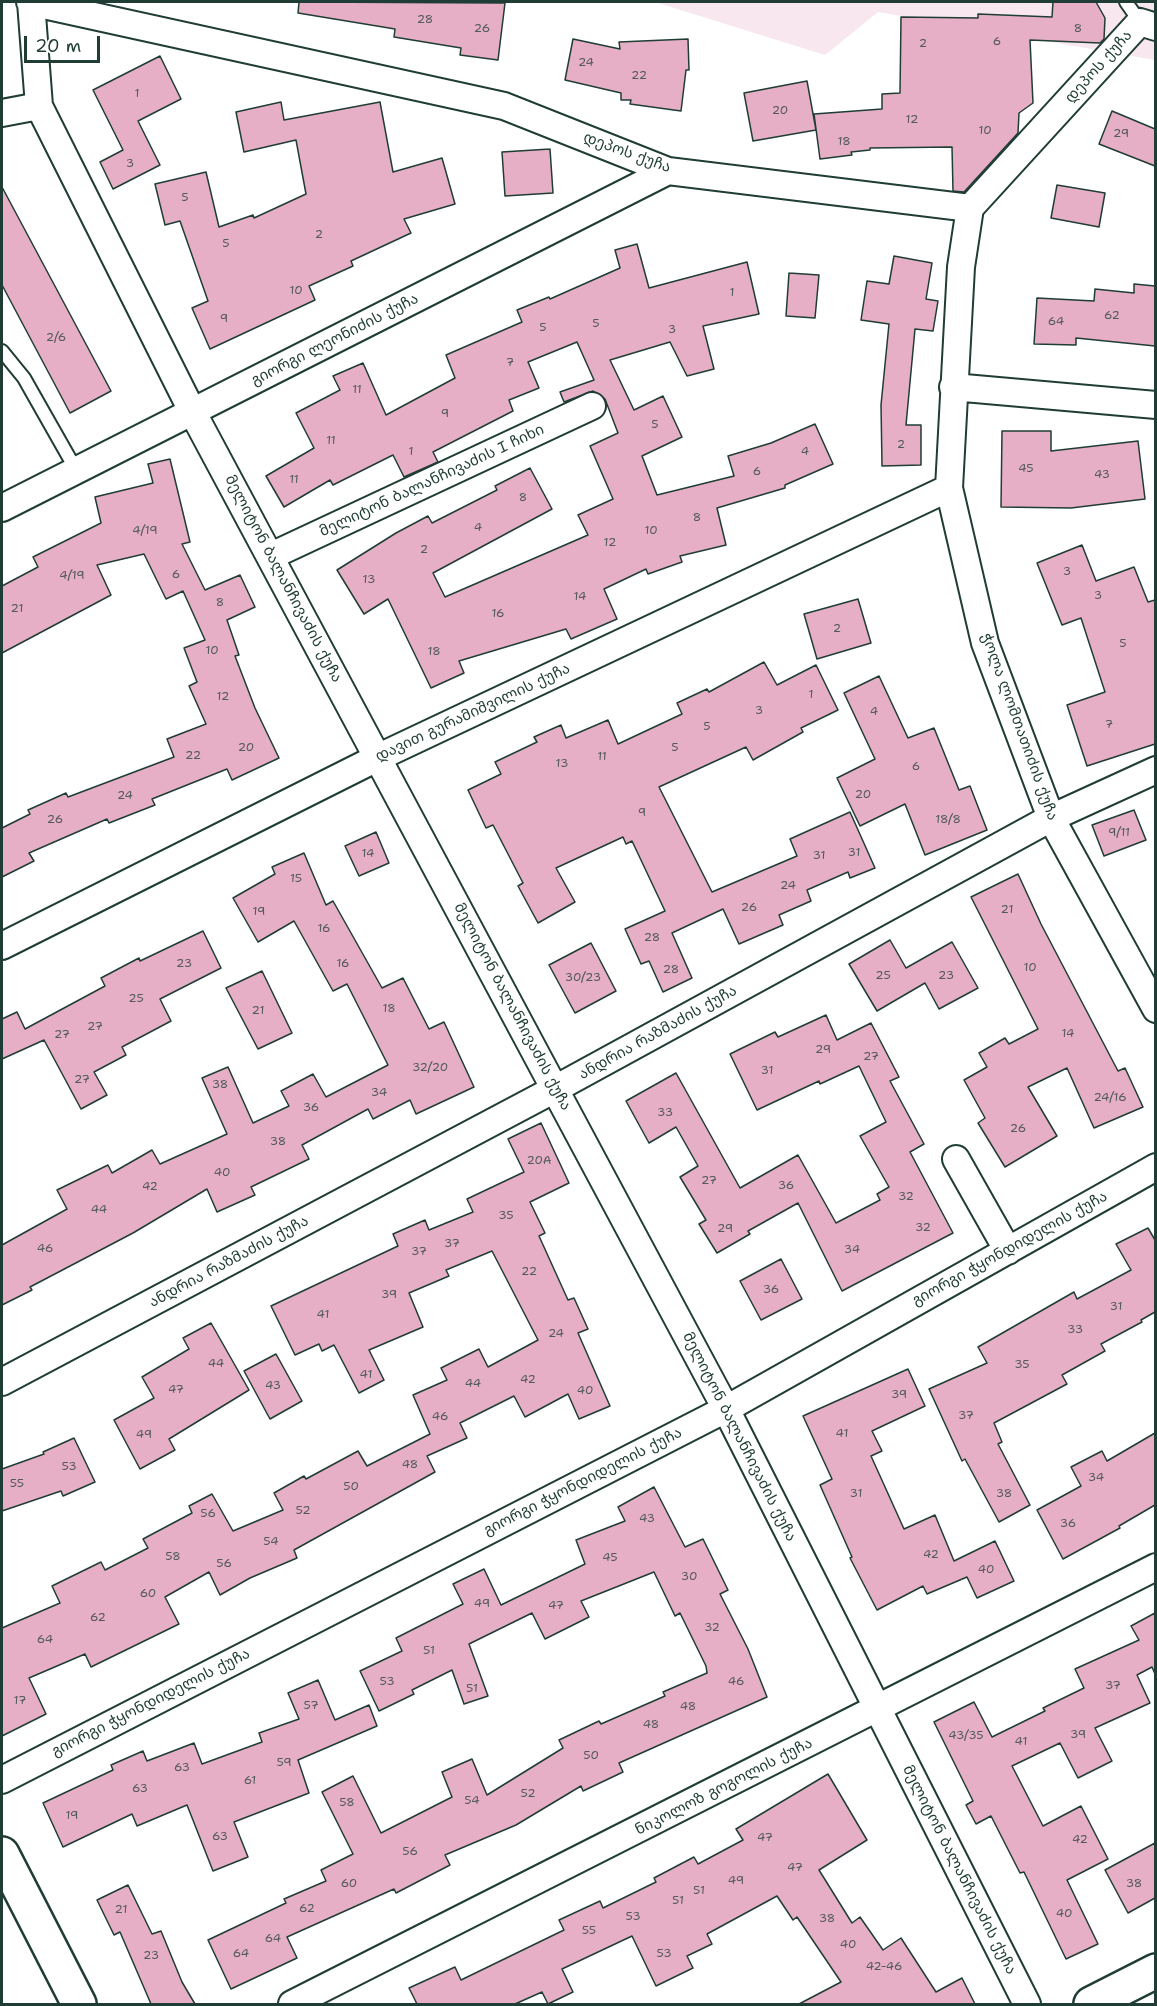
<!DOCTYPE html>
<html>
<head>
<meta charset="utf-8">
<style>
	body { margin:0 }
	#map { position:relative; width:1157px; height:2006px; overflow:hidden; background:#fff; font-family:"Shantell Sans",sans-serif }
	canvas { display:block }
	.frame { position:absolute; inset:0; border:3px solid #1f3d34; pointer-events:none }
	.scale { position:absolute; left:24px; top:36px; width:76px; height:27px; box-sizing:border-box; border:3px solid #1f3d34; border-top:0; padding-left:8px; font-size:18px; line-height:21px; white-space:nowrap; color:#1f3d34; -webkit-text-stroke:4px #fff; paint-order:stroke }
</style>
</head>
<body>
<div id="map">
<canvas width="1157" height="2006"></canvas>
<div class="frame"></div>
<div class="scale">20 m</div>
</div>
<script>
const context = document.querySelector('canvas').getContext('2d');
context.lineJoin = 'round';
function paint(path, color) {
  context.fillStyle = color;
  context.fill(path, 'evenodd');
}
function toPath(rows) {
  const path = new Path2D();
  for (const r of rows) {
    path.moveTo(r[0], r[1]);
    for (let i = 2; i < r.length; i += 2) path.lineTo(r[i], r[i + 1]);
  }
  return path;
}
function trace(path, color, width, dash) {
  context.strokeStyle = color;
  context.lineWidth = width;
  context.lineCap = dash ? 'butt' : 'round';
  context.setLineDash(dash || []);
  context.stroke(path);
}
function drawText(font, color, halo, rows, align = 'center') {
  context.font = font + ' "Shantell Sans","Noto Sans Georgian",sans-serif';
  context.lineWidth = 4.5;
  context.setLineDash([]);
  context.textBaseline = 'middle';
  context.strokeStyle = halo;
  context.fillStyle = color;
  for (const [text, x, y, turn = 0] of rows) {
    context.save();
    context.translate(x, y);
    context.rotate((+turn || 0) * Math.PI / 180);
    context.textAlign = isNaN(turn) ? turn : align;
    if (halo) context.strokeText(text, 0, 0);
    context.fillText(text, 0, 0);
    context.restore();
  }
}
paint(toPath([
	[655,2,1155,2,1155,60,878,12,825,55]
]), '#f8e7ee');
const building = toPath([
	[299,2,505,3,498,60,460,55,461,48,394,37,395,29,298,13,299,2],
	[1053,2,1096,2,1105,18,1104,39,1100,43,1030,40,1033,103,1019,113,1018,133,964,192,953,191,952,147,870,148,870,150,851,152,852,155,820,159,814,114,882,109,882,94,900,93,901,17,978,18,978,14,1052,17,1053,2],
	[573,39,620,49,619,42,688,39,689,70,686,70,681,111,630,104,631,100,621,100,621,93,565,80,573,39],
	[160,56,181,99,138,121,160,165,113,189,100,162,123,150,93,90,160,56],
	[807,81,816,130,753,141,744,93,807,81],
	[281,102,284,120,380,102,393,172,442,158,455,204,404,219,411,233,351,261,353,266,309,286,315,300,210,349,192,308,208,301,180,221,165,225,155,184,206,172,219,227,253,215,254,218,306,194,296,140,244,152,236,112,281,102],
	[1112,111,1155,129,1155,166,1099,144,1112,111],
	[550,149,553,193,505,196,502,152,550,149],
	[1057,185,1105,193,1099,227,1051,218,1057,185],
	[2,187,111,391,70,413,2,285,2,187],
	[637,244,649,288,747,262,759,314,703,326,714,369,687,376,670,342,610,360,634,410,663,396,682,437,642,456,657,495,734,476,728,456,771,443,815,424,833,464,785,485,785,488,717,508,726,545,680,556,682,562,648,574,646,569,604,589,617,619,571,639,566,629,459,661,464,673,431,688,388,599,364,614,337,570,396,533,428,516,432,523,497,490,495,486,530,468,552,509,433,573,445,597,588,535,578,515,613,499,590,446,618,433,605,399,593,391,564,402,560,392,594,380,577,342,528,362,539,388,509,400,513,411,433,452,438,462,404,477,393,455,333,485,330,480,284,507,266,476,314,448,296,413,340,390,333,376,363,363,386,415,455,378,446,355,522,322,517,310,549,297,550,299,620,268,615,250,637,244],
	[894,256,932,263,926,299,938,301,933,331,915,329,906,425,921,425,921,465,882,466,881,405,889,324,861,320,867,281,889,284,894,256],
	[789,273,819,275,815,318,786,316,789,273],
	[1134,284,1155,286,1155,346,1076,338,1076,345,1034,344,1037,298,1094,301,1095,289,1134,293,1134,284],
	[1002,431,1051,431,1051,451,1138,441,1145,499,1071,508,1001,507,1002,431],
	[170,459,190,542,182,544,205,590,240,575,255,607,227,620,239,655,235,656,255,708,279,758,232,780,227,769,152,799,155,805,109,823,107,819,29,853,34,861,2,877,2,828,30,814,28,810,66,793,68,797,174,757,167,739,206,724,189,686,197,682,184,648,205,640,183,591,166,599,144,554,97,565,111,595,2,653,2,586,38,567,33,557,101,523,95,497,153,483,148,464,170,459],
	[1082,545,1096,581,1134,567,1148,602,1155,600,1155,744,1087,766,1067,705,1105,692,1081,618,1062,625,1037,563,1082,545],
	[858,599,871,643,817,659,804,614,858,599],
	[764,662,777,685,816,665,838,710,801,728,803,732,753,760,746,747,659,787,712,892,797,856,790,839,850,812,875,868,850,878,848,872,807,890,811,901,779,915,783,925,739,944,723,909,672,933,692,978,663,992,649,961,641,964,625,929,665,911,632,841,626,844,623,837,556,868,575,902,538,923,518,886,523,883,493,825,486,828,468,790,501,774,495,762,537,742,534,737,561,725,566,738,608,720,618,744,682,714,677,703,707,689,709,692,764,662],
	[879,676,908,738,934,728,959,790,970,786,987,830,925,855,905,804,860,826,837,778,875,759,844,693,879,676],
	[1134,810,1146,840,1104,856,1092,825,1134,810],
	[376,832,389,863,359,876,345,846,376,832],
	[304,853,326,905,333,901,382,988,403,978,429,1029,444,1022,474,1087,416,1114,410,1100,373,1119,368,1109,302,1145,309,1159,251,1187,255,1195,217,1212,207,1189,133,1233,30,1287,32,1290,2,1305,2,1245,67,1209,57,1190,108,1165,112,1173,152,1150,160,1164,227,1134,202,1078,228,1067,253,1123,289,1106,281,1091,313,1074,326,1097,388,1065,347,984,333,991,294,921,258,942,233,898,275,874,272,867,304,853],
	[1018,874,1041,924,1118,1071,1125,1068,1143,1107,1094,1128,1067,1068,1028,1087,1057,1136,1005,1167,978,1123,985,1118,964,1080,987,1067,979,1053,1005,1038,1009,1044,1038,1029,971,897,1018,874],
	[203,931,221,968,160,999,171,1021,122,1047,126,1055,94,1072,107,1095,81,1109,44,1040,2,1059,2,1019,17,1012,25,1029,105,986,101,978,139,958,140,961,203,931],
	[890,940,906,968,952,942,978,988,939,1009,925,983,877,1011,849,964,890,940],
	[591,943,616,991,575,1013,549,965,591,943],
	[262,971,292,1033,258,1049,226,988,262,971],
	[826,1015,837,1040,871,1023,899,1077,890,1081,924,1144,910,1152,953,1233,842,1291,798,1203,748,1231,750,1234,717,1253,699,1224,706,1220,680,1177,698,1166,676,1127,649,1143,626,1101,676,1073,740,1188,798,1155,836,1223,880,1200,877,1194,889,1187,860,1136,886,1122,859,1066,820,1084,819,1081,757,1110,730,1054,775,1032,778,1037,826,1015],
	[541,1123,569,1183,530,1202,545,1233,539,1236,568,1300,574,1298,588,1329,578,1333,610,1406,579,1419,568,1394,525,1417,514,1396,460,1423,467,1438,427,1456,435,1472,294,1550,297,1558,250,1578,220,1595,209,1572,165,1597,179,1624,91,1667,85,1654,29,1678,46,1714,2,1736,2,1628,60,1603,52,1586,101,1562,105,1570,148,1548,143,1539,192,1513,189,1506,212,1494,233,1531,283,1510,274,1493,304,1476,306,1479,358,1451,367,1466,430,1434,413,1395,447,1380,441,1368,479,1349,488,1367,538,1340,492,1251,446,1270,449,1276,409,1293,423,1327,369,1350,384,1380,359,1393,334,1345,322,1351,319,1344,295,1355,271,1306,398,1246,393,1234,425,1220,429,1230,473,1212,467,1199,524,1172,508,1139,541,1123],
	[1148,1228,1155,1240,1155,1312,1141,1320,1142,1322,1101,1344,1105,1351,1062,1375,1067,1384,994,1423,1002,1442,998,1444,1030,1505,999,1522,965,1459,962,1461,929,1389,987,1363,978,1347,1074,1292,1077,1299,1131,1270,1116,1244,1148,1228],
	[781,1259,802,1299,761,1320,740,1281,781,1259],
	[211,1323,249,1390,169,1439,175,1450,140,1469,114,1420,154,1398,142,1377,189,1349,183,1338,211,1323],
	[276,1354,302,1401,270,1419,244,1371,276,1354],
	[908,1369,925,1406,872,1431,882,1451,871,1456,904,1529,935,1515,954,1561,995,1541,1014,1581,977,1598,967,1577,927,1594,923,1586,877,1610,850,1558,852,1557,820,1485,832,1479,803,1416,908,1369],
	[1155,1433,1155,1505,1119,1526,1120,1528,1063,1559,1037,1510,1081,1486,1071,1467,1102,1451,1107,1461,1155,1433],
	[74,1438,95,1482,63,1496,61,1491,2,1511,2,1469,44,1454,43,1452,74,1438],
	[654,1487,685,1547,703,1539,728,1590,720,1594,748,1649,767,1697,619,1763,623,1772,583,1791,581,1786,516,1825,445,1855,450,1865,396,1893,394,1889,287,1937,297,1958,231,1989,208,1940,286,1903,284,1899,326,1881,321,1870,353,1854,322,1792,353,1776,381,1833,452,1797,442,1772,472,1759,487,1795,563,1748,559,1740,599,1721,601,1724,665,1696,663,1692,707,1673,706,1666,680,1613,675,1616,654,1572,581,1601,589,1617,545,1639,532,1613,469,1644,488,1696,464,1704,452,1670,412,1690,414,1694,379,1711,360,1671,402,1651,396,1638,463,1604,453,1584,484,1569,501,1605,585,1564,576,1540,625,1521,618,1507,654,1487],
	[1155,1613,1155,1674,1152,1667,1137,1675,1150,1703,1095,1728,1112,1761,1078,1778,1060,1743,1012,1766,1043,1826,1081,1806,1108,1859,1067,1880,1098,1944,1066,1959,1024,1872,1020,1873,991,1816,976,1824,966,1805,973,1801,934,1722,974,1702,992,1737,1045,1711,1043,1708,1084,1688,1075,1669,1139,1640,1131,1626,1155,1613],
	[318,1680,335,1720,369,1705,377,1726,298,1760,309,1793,234,1822,248,1857,213,1871,187,1805,137,1826,132,1814,63,1847,43,1803,113,1770,111,1765,143,1751,147,1761,194,1743,202,1764,262,1742,259,1733,299,1719,288,1693,318,1680],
	[828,1774,867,1840,819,1870,852,1923,860,1917,883,1950,901,1938,936,1992,962,1978,975,2004,799,2004,841,1982,797,1917,793,1920,777,1896,707,1934,712,1944,687,1956,693,1968,656,1986,632,1936,562,1969,573,1992,548,2004,542,1992,515,2004,417,2004,409,1988,455,1967,461,1980,564,1930,559,1920,600,1901,603,1908,656,1882,654,1878,694,1857,698,1864,743,1840,736,1829,828,1774],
	[1155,1843,1155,1898,1128,1913,1105,1870,1155,1843],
	[128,1885,152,1934,161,1931,182,1982,195,2004,151,2004,120,1932,114,1935,97,1900,128,1885]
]);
paint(building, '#e6afc5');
trace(building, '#1f3d34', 1.5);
const lane = toPath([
	[1126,2,1140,22],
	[2,351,24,378,75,468]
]);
const street = toPath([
	[30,2,504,106,668,171,970,208],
	[31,2,39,106,193,413,726,1409,1027,2004],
	[2,113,39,106],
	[970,208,961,267,949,488,985,643,1051,818,1156,1009],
	[970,208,1140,22,1156,27],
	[953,387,1156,405],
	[2,508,668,171],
	[271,556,592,406],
	[2,946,379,757,949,488],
	[956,1159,1008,1251],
	[2,1382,555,1089,1051,818,1156,770],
	[2,1780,726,1409,1156,1167],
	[292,2004,1156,1567]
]);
const secondary = toPath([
	[2,1854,79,2004],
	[1091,2004,1156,1971]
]);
trace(lane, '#1f3d34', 16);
trace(street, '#1f3d34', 30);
trace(secondary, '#1f3d34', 38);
trace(lane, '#fff', 12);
trace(street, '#fff', 26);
trace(secondary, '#fff', 33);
drawText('12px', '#515a58', null, [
	["28",425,20],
	["26",482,29],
	["8",1078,29],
	["6",997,42],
	["2",923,44],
	["24",586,63],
	["22",639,76],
	["1",137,94],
	["20",780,111],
	["12",912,120],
	["10",985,131],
	["29",1121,134],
	["18",844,142],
	["3",130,164],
	["5",185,198],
	["2",319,235],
	["5",226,244],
	["10",296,291],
	["1",732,293],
	["62",1112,316],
	["9",224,319],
	["64",1056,322],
	["5",596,324],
	["5",543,328],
	["3",672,330],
	["2/6",56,338],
	["7",510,363],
	["11",357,390],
	["9",445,414],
	["5",655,425],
	["11",331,441],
	["2",901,445],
	["1",411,452],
	["4",805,452],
	["45",1026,469],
	["6",757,472],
	["43",1102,475],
	["11",294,480],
	["8",523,498],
	["8",697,518],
	["4",478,528],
	["4/19",145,531],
	["10",651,531],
	["12",610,543],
	["2",424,550],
	["3",1067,572],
	["6",176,575],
	["4/19",72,576],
	["13",369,580],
	["3",1098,596],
	["14",580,597],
	["8",220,603],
	["21",17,609],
	["16",498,614],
	["2",837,629],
	["5",1123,644],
	["10",212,651],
	["18",434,652],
	["1",811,695],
	["12",223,697],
	["3",759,711],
	["4",874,712],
	["7",1109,725],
	["5",707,727],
	["20",246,748],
	["5",675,748],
	["22",193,756],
	["11",602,757],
	["13",562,764],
	["6",916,767],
	["20",863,795],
	["24",125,796],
	["9",642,813],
	["26",55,820],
	["18/8",948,820],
	["9/11",1119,833],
	["31",854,853],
	["14",368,854],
	["31",819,856],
	["15",296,879],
	["24",788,886],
	["26",749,908],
	["21",1007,910],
	["19",259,912],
	["16",324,929],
	["28",652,938],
	["23",184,964],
	["16",343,964],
	["10",1030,968],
	["28",671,970],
	["25",883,976],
	["23",946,976],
	["30/23",583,978],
	["25",136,999],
	["18",389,1009],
	["21",258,1011],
	["27",95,1027],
	["14",1068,1034],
	["27",62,1035],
	["29",823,1050],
	["27",871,1057],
	["32/20",430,1068],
	["31",767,1071],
	["27",82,1080],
	["38",220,1085],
	["34",379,1093],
	["24/16",1110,1098],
	["36",311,1108],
	["33",665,1113],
	["26",1018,1129],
	["38",278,1142],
	["20A",539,1161],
	["40",222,1173],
	["27",709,1181],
	["36",786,1186],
	["42",150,1187],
	["32",906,1197],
	["44",99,1210],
	["35",506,1216],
	["32",923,1228],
	["29",725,1229],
	["37",452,1244],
	["46",45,1249],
	["34",852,1250],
	["37",419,1252],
	["22",529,1272],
	["36",771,1290],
	["39",389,1295],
	["31",1116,1307],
	["41",323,1315],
	["33",1075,1330],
	["24",556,1334],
	["44",216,1364],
	["35",1022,1365],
	["41",366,1375],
	["42",528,1380],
	["44",473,1384],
	["43",273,1386],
	["47",176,1390],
	["40",585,1391],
	["39",899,1395],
	["37",966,1416],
	["46",440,1417],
	["41",842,1434],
	["49",144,1435],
	["48",410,1465],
	["53",69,1467],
	["34",1096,1478],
	["55",17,1484],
	["50",351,1487],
	["31",856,1494],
	["38",1004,1494],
	["52",303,1511],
	["56",208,1514],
	["43",647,1519],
	["36",1068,1524],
	["54",271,1542],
	["42",931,1555],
	["58",173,1557],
	["45",610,1558],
	["56",224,1564],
	["40",986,1570],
	["30",689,1577],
	["60",148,1594],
	["49",482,1604],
	["47",556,1606],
	["62",98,1618],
	["32",712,1628],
	["64",45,1640],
	["51",429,1651],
	["53",387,1682],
	["46",736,1682],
	["37",1113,1686],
	["51",472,1689],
	["17",20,1701],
	["57",311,1706],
	["48",688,1707],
	["48",651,1725],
	["39",1078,1735],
	["43/35",966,1736],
	["41",1021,1742],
	["50",591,1756],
	["59",284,1763],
	["63",182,1768],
	["61",250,1781],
	["63",140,1789],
	["52",528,1794],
	["54",472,1801],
	["58",347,1803],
	["19",72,1816],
	["63",220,1837],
	["47",765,1838],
	["42",1080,1840],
	["56",410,1852],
	["47",795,1868],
	["49",736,1881],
	["60",349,1884],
	["38",1134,1884],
	["51",699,1891],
	["51",678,1901],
	["62",307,1909],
	["21",121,1910],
	["40",1064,1914],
	["53",633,1917],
	["38",827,1919],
	["55",589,1931],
	["64",273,1939],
	["40",848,1945],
	["64",241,1954],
	["53",664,1954],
	["23",151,1956],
	["42-46",884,1967]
]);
drawText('15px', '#1f3d34', '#fff', [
	["დეპოს ქუჩა",1099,67,-48],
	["დეპოს ქუჩა",627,153,20],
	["გიორგი ლეონიძის ქუჩა",335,340,-27],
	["მელიტონ ბალანჩივაძის I ჩიხი",432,481,-25],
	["მელიტონ ბალანჩივაძის ქუჩა",283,579,62],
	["დავით გურამიშვილის ქუჩა",473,713,-25],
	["ჭოლა ლომთათიძის ქუჩა",1019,727,70],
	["მელიტონ ბალანჩივაძის ქუჩა",512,1007,62],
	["ანდრია რაზმაძის ქუჩა",658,1033,-29],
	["გიორგი ჭყონდიდელის ქუჩა",1010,1249,-29],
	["ანდრია რაზმაძის ქუჩა",229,1262,-28],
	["მელიტონ ბალანჩივაძის ქუჩა",739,1437,63],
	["გიორგი ჭყონდიდელის ქუჩა",583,1482,-27],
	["გიორგი ჭყონდიდელის ქუჩა",151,1703,-27],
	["ნიკოლოზ გოგოლის ქუჩა",724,1787,-27],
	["მელიტონ ბალანჩივაძის ქუჩა",959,1870,63]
]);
</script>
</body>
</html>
